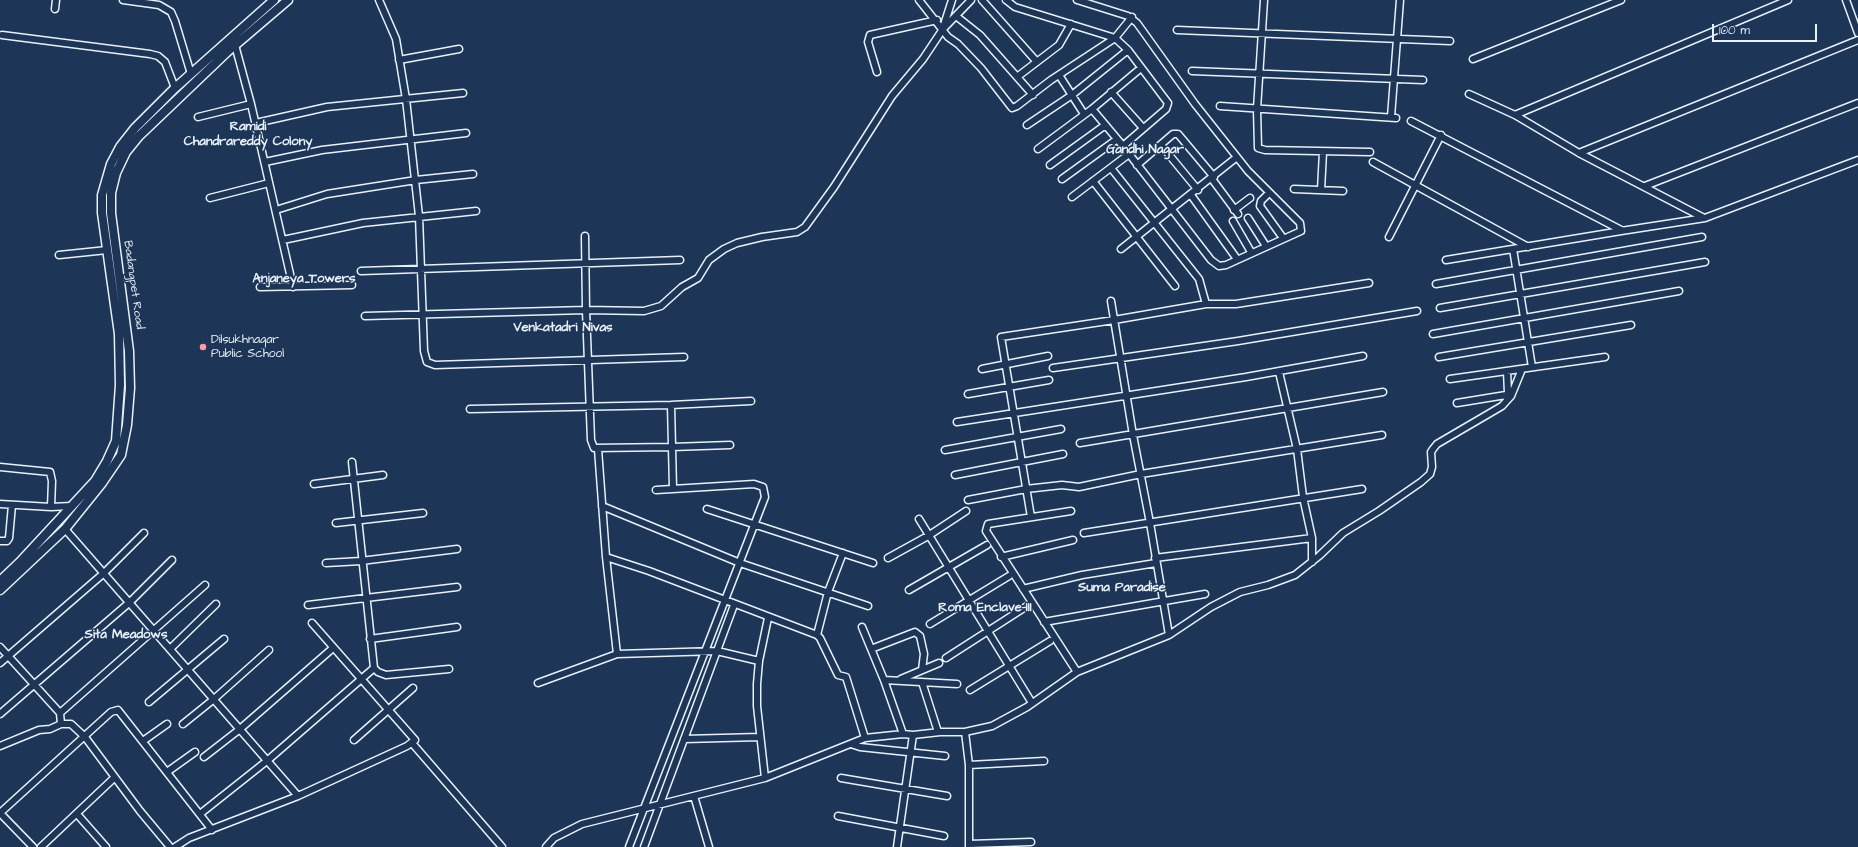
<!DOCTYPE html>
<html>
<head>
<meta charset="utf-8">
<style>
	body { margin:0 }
	#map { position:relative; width:1858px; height:847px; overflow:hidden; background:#1d3557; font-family:"Architects Daughter",sans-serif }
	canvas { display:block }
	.scale { position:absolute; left:1712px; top:24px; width:105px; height:18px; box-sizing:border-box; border:2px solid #e8f1f8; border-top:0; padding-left:5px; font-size:12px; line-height:14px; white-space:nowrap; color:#e8f1f8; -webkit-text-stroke:3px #1d3557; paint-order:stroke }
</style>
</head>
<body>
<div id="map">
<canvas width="1858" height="847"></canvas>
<div class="scale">100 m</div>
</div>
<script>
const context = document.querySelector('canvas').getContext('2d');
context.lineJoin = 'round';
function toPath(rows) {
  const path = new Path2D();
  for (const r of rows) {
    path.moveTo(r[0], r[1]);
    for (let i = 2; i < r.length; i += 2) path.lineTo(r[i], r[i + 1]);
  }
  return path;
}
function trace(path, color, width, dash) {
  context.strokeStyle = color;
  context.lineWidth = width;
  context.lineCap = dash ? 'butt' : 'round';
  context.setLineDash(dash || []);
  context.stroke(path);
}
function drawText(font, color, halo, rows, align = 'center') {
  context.font = font + ' "Architects Daughter",sans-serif';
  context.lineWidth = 3;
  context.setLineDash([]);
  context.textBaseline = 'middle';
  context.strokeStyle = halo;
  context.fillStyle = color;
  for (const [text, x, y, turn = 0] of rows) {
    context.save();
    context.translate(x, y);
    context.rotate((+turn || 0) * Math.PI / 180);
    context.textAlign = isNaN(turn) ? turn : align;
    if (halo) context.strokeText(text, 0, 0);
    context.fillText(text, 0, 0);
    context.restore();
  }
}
const minor = toPath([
	[123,0,159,5,171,12,175,21,191,74],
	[379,0,396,39,406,99,419,216,424,351,427,362,435,365,684,357],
	[919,0,948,37,958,44,981,68,1012,108,1017,106,1051,80,1115,38,1132,17],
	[982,0,1037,62],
	[1006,0,1015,7,1115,38,1128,50,1168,103,1166,109,1123,146],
	[1077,0,1128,16,1137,23,1195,104,1248,171,1300,223,1301,231,1226,265,1219,266,1211,260,1123,146,1092,109],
	[1264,0,1257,109,1258,148,1265,150,1370,152],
	[1846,0,1858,33],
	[55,9,56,0],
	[956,16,980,35,1033,95],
	[943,28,952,0],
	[1177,30,1450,41],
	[2,35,150,54,158,56,165,62,175,88],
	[235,45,251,104,293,287],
	[1473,59,1621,0],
	[399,60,459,49],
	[1192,71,1423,80],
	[877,72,868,42,870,35,937,20],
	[1059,75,1084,114],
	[1017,77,1059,45,1071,24],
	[1111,92,1143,128],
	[1469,94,1515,115,1579,153,1704,218],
	[1220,106,1396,118],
	[1515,115,1788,0],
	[198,117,251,104],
	[1391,117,1400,0],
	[1411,121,1621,230],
	[256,123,327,107,463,93],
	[1027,125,1072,95,1128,50],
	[1161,145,1198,190],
	[1038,149,1092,109,1141,68],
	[1579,153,1858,40],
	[265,162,322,150,466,133],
	[1373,162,1528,247],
	[1050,165,1104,126],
	[1137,165,1173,134,1178,134,1214,177],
	[1111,168,1199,279,1206,304],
	[1062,179,1116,140],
	[1212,179,1238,214],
	[1093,181,1175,286],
	[1645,186,1858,103],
	[1294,189,1343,191],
	[1321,190,1323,152],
	[1269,193,1261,201,1260,206,1283,238],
	[1191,195,1237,259],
	[1072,197,1129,154],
	[210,198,269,183],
	[276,210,327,194,416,180,473,174],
	[1234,210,1250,198],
	[1248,218,1266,246],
	[1233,221,1251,252],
	[585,236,586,310,591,440,594,448,672,447,730,445],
	[1389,237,1441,135],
	[283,240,363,223,476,211],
	[1121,249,1237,157],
	[1513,249,1532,367],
	[59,255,107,250],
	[1446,260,1621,231,1705,218,1858,160],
	[361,271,680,260],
	[1436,284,1702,237],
	[260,287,352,285],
	[1111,301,1133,435,1150,523,1169,635],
	[1440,308,1705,262],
	[365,316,586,310,644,311,661,306,682,287,698,278,709,260,724,249,737,243,762,237,797,232,805,227,834,187,892,96,923,59,943,29,971,0],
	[1433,334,1679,291],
	[1439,357,1631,325],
	[1053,368,1238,341,1417,311],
	[982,369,1048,356],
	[1279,372,1297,449,1303,497,1312,538,1312,562],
	[1450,379,1605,357],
	[968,394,1049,380],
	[1457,403,1506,395,1508,393,1507,371],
	[671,405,673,489],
	[470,409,671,405,751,401],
	[957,422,1246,377,1363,356],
	[1080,443,1383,392],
	[598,449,606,557,617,654],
	[945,450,1061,429],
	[0,467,50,472,52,481,51,507],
	[955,475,1063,454],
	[314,484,383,475],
	[968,500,1026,489,1062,485,1079,487,1141,474,1382,435],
	[0,504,51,507,72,506],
	[602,506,740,563,868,606],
	[707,509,873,563],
	[1071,511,988,524,986,531,1077,672],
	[1031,517,1001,337,1114,320,1206,304,1236,304,1369,283],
	[919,519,1032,703],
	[336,523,423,513],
	[65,529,298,796],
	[1084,533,1362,489],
	[0,541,7,541,9,538,12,505],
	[606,557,649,571,817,635,820,638,838,675,846,677,865,738],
	[1001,557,1073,540],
	[888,558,928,536,966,511],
	[1155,558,1312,538],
	[326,563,361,561,457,549],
	[1023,589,1082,575,1156,563],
	[909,590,987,545],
	[308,605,457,587],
	[1044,622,1205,594],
	[930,624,1009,576],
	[862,627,884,680,903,734],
	[817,635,828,592,843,553],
	[370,639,457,627],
	[0,647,60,713,61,724],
	[170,649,216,604],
	[871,649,915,632,920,636,924,654,922,670],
	[946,658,1027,606],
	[0,663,104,573,144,533],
	[374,668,378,672,386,675,449,669],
	[901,679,939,663],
	[884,680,957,684],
	[922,682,938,732],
	[538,683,617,654,717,651,759,661],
	[970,690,1050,641],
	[149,702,224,639],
	[60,713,205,585],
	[0,714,130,602,172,560],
	[183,724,214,699,269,650],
	[965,732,969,765,969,847],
	[684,739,760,737],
	[354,740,413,688],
	[143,741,167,724],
	[412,743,502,847],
	[851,744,860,747,945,756],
	[0,746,39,730,50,729,61,724,71,724,85,737,140,811,170,847],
	[204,757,240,729,333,648],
	[969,765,1044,761],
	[167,772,195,752],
	[765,778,757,706,757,684,759,661,768,618],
	[841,778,947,796],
	[694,796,709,847],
	[0,813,111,712,118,710,212,830],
	[0,813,33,847],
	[77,814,106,847],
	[200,814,268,760,374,668,352,462],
	[838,816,944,836],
	[969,844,1031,842],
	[41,847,114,778],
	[175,847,189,838,298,796,407,746,415,740,312,623],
	[546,847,554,838,582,824,765,778,865,738,903,734,913,735,940,732,965,732,992,726,1027,707,1077,672,1169,635,1211,607,1240,592,1268,585,1295,575,1319,556,1343,533,1379,511,1421,482,1430,474,1432,467,1431,452,1433,449,1437,444,1502,406,1511,396,1522,369],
	[629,847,765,497,763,487,754,484,656,490],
	[644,847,734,605],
	[897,847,913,735]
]);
const secondary = toPath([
	[0,581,20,562,95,481,107,461,116,441,120,385,119,334,102,213,102,195,111,164,120,147,135,128,175,88,274,0],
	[0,590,65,529,102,483,121,455,127,425,130,388,129,351,111,213,111,193,116,173,126,152,139,136,227,52,288,0]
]);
trace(minor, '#e8f1f8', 9);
trace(secondary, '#e8f1f8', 11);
trace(minor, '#1d3557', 6);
trace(secondary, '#1d3557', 8);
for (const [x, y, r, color] of [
	[203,347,4,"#ff9aa2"]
]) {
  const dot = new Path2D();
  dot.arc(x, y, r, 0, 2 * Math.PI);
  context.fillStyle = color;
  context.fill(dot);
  trace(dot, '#1d3557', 1.5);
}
drawText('12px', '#e8f1f8', '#1d3557', [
	["Badangpet Road",133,285,82]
]);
drawText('12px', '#e8f1f8', '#1d3557', [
	["Dilsukhnagar",211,340],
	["Public School",211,354]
], 'left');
drawText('bold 13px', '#e8f1f8', '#1d3557', [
	["Ramidi",248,127],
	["Chandrareddy Colony",248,142],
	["Gandhi Nagar",1145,150],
	["Anjaneya Towers",304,279],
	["Venkatadri Nivas",563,328],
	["Suma Paradise",1122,588],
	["Roma Enclave-III",985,608],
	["Sita Meadows",126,635]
]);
</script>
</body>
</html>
